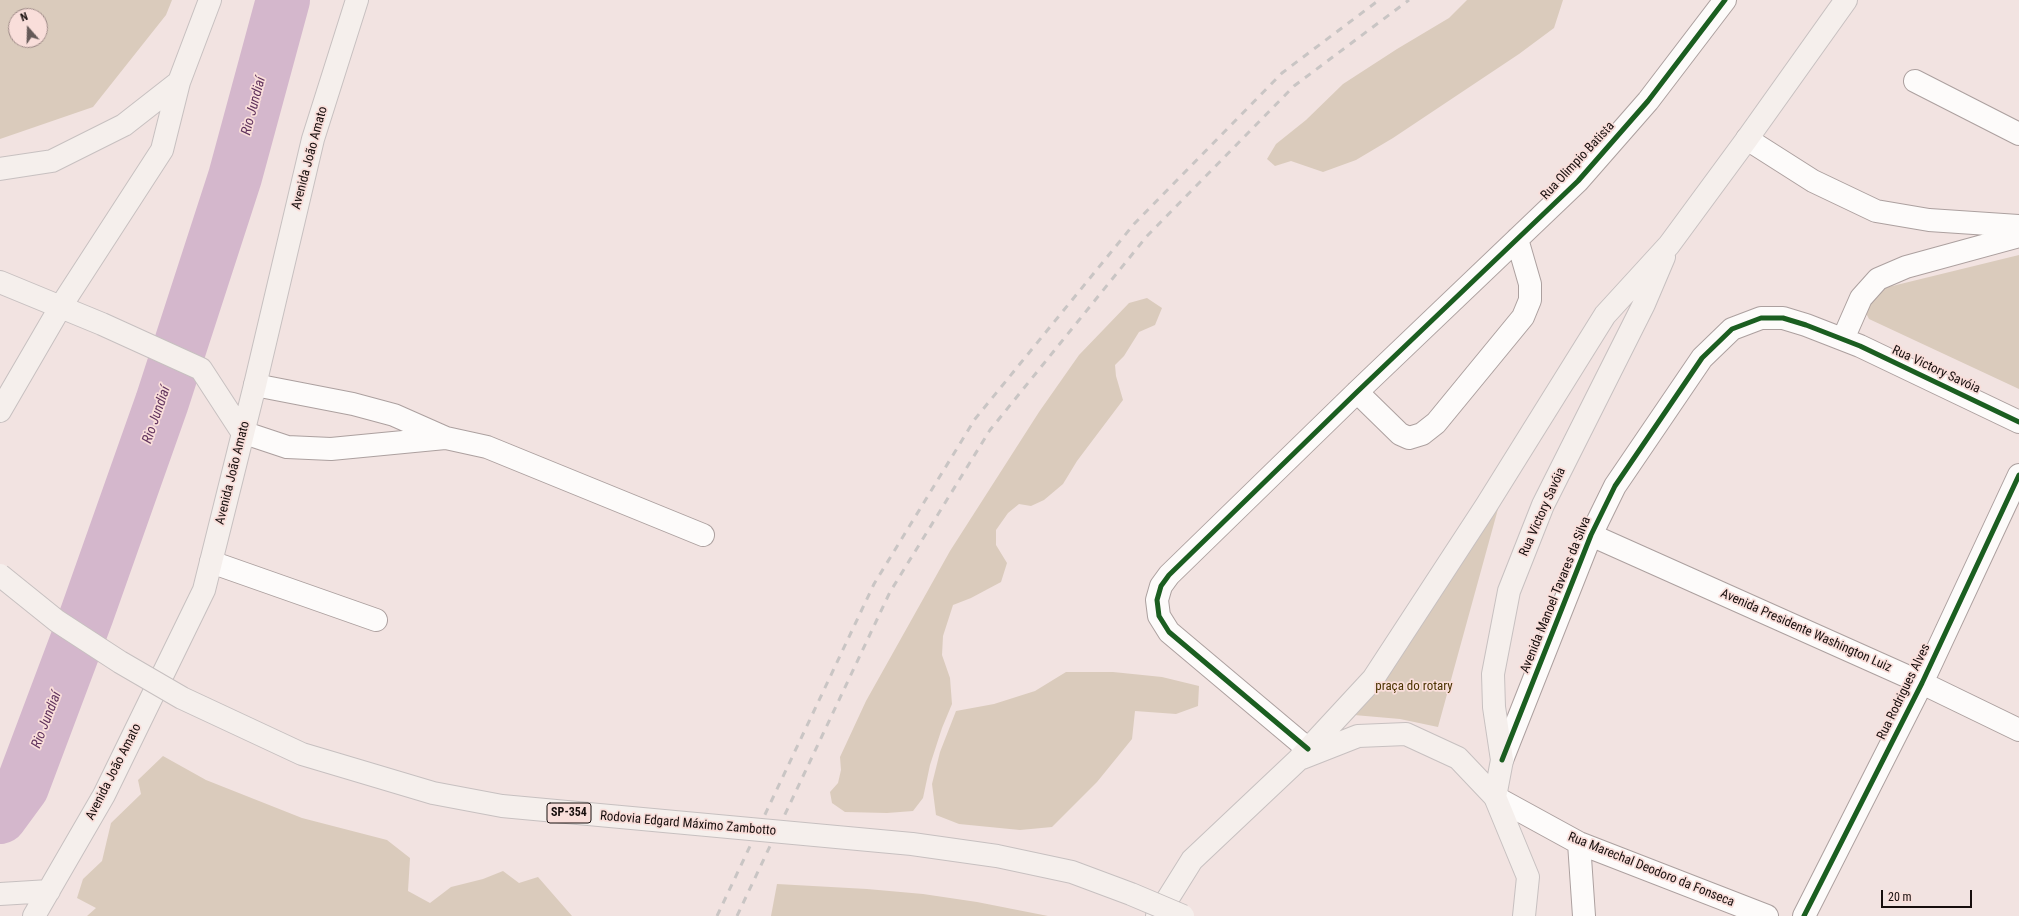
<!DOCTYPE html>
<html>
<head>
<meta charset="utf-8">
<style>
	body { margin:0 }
	#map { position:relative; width:2019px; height:916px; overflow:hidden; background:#f2e3e1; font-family:"Roboto Condensed",sans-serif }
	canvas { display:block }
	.north { position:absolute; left:8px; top:8px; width:40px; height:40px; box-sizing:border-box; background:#f9deda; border:1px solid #9f8b88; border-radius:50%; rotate:340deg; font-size:11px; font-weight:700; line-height:16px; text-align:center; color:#170e0d }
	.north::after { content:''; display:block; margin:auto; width:14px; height:18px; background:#645957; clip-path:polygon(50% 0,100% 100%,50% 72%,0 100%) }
	.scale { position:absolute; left:1881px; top:890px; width:91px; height:18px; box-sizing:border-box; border:2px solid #170e0d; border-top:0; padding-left:5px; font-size:12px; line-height:14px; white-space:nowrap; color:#170e0d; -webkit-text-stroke:3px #f9deda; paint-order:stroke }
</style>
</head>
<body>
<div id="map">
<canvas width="2019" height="916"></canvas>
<div class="north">N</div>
<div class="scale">20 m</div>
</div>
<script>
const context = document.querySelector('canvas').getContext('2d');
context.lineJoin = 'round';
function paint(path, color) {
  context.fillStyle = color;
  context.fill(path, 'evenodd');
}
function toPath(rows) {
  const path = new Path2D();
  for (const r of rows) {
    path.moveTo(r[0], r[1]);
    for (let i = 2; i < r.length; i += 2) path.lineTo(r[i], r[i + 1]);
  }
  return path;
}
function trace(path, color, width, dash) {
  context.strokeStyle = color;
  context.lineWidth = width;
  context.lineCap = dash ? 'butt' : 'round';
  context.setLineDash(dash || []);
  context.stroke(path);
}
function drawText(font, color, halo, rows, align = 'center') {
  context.font = font + ' "Roboto Condensed",sans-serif';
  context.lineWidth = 3.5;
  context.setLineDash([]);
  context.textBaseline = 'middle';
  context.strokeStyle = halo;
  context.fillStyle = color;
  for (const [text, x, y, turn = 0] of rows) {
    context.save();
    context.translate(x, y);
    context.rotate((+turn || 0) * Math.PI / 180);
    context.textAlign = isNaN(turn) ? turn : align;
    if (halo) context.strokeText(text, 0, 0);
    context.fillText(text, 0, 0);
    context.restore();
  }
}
paint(toPath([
	[0,0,172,0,166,15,93,107,0,139],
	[16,16,40,16,40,40,16,40],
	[1467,0,1563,0,1554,28,1519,54,1393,138,1356,160,1323,172,1291,161,1275,166,1267,159,1276,144,1306,120,1343,84,1397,49,1449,18],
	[2019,255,2019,389,1869,319,1866,313,1866,301,1880,289],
	[1147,298,1162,308,1155,325,1139,332,1124,356,1115,365,1116,376,1123,400,1077,461,1063,484,1044,500,1031,506,1019,504,1008,513,996,530,996,545,1007,563,1001,582,971,598,953,605,943,636,942,655,950,678,952,704,942,728,930,765,923,798,913,811,887,813,845,812,832,803,830,792,838,783,841,770,840,757,866,701,950,551,1039,412,1079,355,1129,303],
	[1501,498,1438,727,1400,719,1354,715],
	[1066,672,1113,672,1162,677,1199,686,1198,706,1176,714,1135,711,1132,739,1097,782,1052,827,1020,830,959,824,936,815,932,784,940,752,956,711,994,704,1035,691],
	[163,756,206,780,302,818,387,840,410,858,408,891,430,903,451,887,483,879,503,871,519,883,538,877,572,916,87,916,96,908,77,898,83,879,102,861,111,823,141,794,138,780],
	[777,884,867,889,923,894,977,902,1048,916,771,916]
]), '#dacbbc');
trace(toPath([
	[0,817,22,787,87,614,162,402,235,177,283,0]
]), '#d4b7cc', 54);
const minor = toPath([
	[1915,81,2019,134],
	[1747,139,1813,181,1876,211,1929,220,2019,226],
	[1843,339,1861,298,1878,279,1906,267,2019,236],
	[255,385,353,404,394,415,446,438,487,447,703,535],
	[1357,392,1400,434,1409,438,1422,434,1436,423,1523,317,1530,300,1530,284,1517,239],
	[242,432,287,447,331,449,445,438],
	[1591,535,1922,683,2019,730],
	[211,562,376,620],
	[1308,749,1169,632,1159,616,1157,600,1161,586,1169,575,1357,392,1578,181,1648,101,1725,0],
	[1502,760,1591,535,1615,486,1702,358,1732,329,1761,318,1783,318,1806,325,1860,346,2019,422],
	[1495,797,1579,843,1767,916],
	[1579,843,1584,916],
	[1804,916,1922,683,2019,475]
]);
const major = toPath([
	[0,169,52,161,124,125,179,82],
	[0,282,102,324,201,369,242,432],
	[0,411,61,306,162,150,179,82,210,0],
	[1302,758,1358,736,1406,734,1458,758,1495,797,1528,877,1524,916],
	[1495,797,1502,760,1494,707,1493,674,1509,591,1543,505,1644,304,1664,257],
	[0,894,49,891],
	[34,916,104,795,204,590,255,385,313,139,357,0],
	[1157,916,1192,860,1298,760,1373,679,1486,506,1605,315,1669,245,1747,139,1846,0]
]);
trace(minor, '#aca09f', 24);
trace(major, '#c7c0c0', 24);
trace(minor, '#fdfbfa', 22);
trace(major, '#f5efec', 22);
trace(toPath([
	[717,916,874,584,975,419,1134,224,1282,73,1379,0],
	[737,916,890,592,990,430,1147,236,1294,86,1409,0]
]), '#c9c5c4', 3, [7, 7]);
const majorBridge = toPath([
	[0,575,57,621,120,662,182,698,302,754,433,793,502,806,912,844,997,856,1072,872,1131,894,1183,916]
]);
trace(majorBridge, '#c7c0c0', 24, []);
trace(majorBridge, '#f5efec', 22);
trace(toPath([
	[1308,749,1169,632,1159,616,1157,600,1161,586,1169,575,1357,392,1578,181,1648,101,1725,0],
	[1502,760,1591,535,1615,486,1702,358,1732,329,1761,318,1783,318,1806,325,1860,346,2019,422],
	[1804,916,1922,683,2019,475]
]), '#1b5e20', 5);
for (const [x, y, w] of [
	[569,813,44]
]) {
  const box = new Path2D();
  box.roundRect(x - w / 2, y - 10, w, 20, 3);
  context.fillStyle = '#f9deda';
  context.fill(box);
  trace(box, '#170e0d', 1);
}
drawText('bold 12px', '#170e0d', null, [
	["SP-354",569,813]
]);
drawText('13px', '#170e0d', '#f9deda', [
	["Avenida João Amato",310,158,-75],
	["Rua Olimpio Batista",1578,161,-47],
	["Rua Victory Savóia",1936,370,25],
	["Avenida João Amato",233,473,-76],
	["Rua Victory Savóia",1543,512,-66],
	["Avenida Manoel Tavares da Silva",1556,595,-68],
	["Avenida Presidente Washington Luiz",1806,631,24],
	["Rua Rodrigues Alves",1904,692,-64],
	["Avenida João Amato",114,772,-63],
	["Rodovia Edgard Máximo Zambotto",688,824,5],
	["Rua Marechal Deodoro da Fonseca",1651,870,22]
]);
drawText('13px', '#4b3300', '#f9deda', [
	["praça do rotary",1414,687]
]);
drawText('italic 14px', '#61335d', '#f9deda', [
	["Rio Jundiaí",254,106,-75],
	["Rio Jundiaí",157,415,-71],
	["Rio Jundiaí",47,720,-69]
]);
</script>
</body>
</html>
